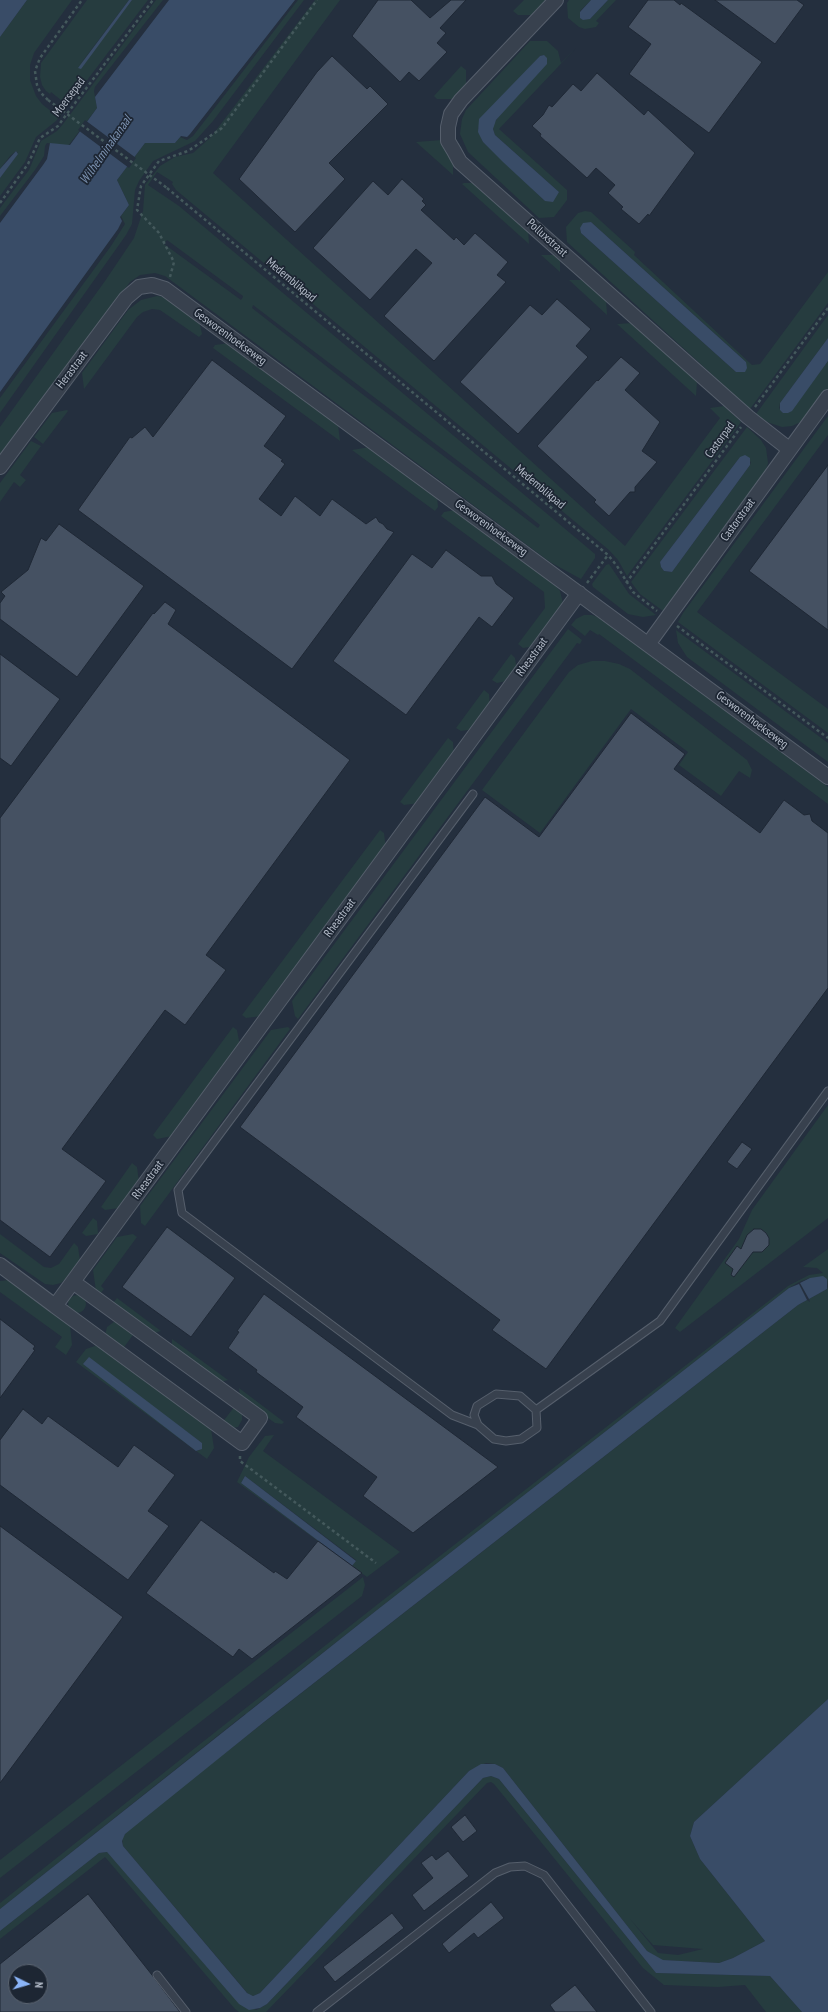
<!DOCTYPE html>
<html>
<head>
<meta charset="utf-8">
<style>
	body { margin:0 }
	#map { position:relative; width:828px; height:2012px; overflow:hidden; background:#242f3e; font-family:"PT Sans Narrow",sans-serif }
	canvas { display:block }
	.north { position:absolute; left:8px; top:1964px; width:40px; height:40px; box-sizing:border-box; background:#1d2633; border:1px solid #59626f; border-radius:50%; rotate:95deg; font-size:11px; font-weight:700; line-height:16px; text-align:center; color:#b4bcc9 }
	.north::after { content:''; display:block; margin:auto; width:14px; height:18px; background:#8ab4f8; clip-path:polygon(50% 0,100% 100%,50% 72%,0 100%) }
</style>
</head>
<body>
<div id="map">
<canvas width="828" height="2012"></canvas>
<div class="north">N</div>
</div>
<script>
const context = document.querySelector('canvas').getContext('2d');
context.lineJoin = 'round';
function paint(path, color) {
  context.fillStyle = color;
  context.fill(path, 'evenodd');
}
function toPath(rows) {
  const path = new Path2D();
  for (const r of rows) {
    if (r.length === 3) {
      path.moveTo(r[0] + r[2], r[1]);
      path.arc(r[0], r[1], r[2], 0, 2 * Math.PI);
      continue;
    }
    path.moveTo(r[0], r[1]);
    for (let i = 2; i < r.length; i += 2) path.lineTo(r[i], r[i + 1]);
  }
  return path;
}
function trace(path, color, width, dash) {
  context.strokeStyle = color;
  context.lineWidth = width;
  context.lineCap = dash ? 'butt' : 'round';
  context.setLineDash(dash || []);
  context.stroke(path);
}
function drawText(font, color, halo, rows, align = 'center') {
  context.font = font + ' "PT Sans Narrow",sans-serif';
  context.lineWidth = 3.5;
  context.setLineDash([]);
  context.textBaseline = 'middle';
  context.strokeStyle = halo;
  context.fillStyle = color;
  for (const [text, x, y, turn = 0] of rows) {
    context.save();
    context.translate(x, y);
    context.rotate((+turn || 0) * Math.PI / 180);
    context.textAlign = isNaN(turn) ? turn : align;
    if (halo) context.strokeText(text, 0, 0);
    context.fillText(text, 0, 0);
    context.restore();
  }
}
paint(toPath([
	[27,0,72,0,34,53,30,65,30,80,36,96,42,104,57,116,66,104,51,92,50,94,46,91,42,85,40,77,41,63,87,0,129,0,78,67,132,0,148,0,56,121,36,137,25,162,0,196,0,178,18,153,16,151,10,156,0,169,0,37],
	[156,0,163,0,95,87,94,91,97,108,68,146,47,143,45,146,44,156,35,170,0,216,0,208,29,170,41,141,57,131,63,124],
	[298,0,304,0,213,121,195,141,153,161,139,181,135,190,132,224,126,235,0,413,0,398,111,246,125,224,121,216,129,205,117,180,145,143,175,143,180,137,187,140,193,136],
	[315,0,340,0,213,173,625,546,720,418,710,408,724,406,741,422,627,576,618,560,609,550,176,190,172,184,173,182,157,172,148,185,179,206,576,538,595,554,595,558,581,579,550,562,165,276,155,273,140,275,130,282,0,457,0,427,105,281,134,238,143,211,145,185,160,166,175,157,193,153,211,137],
	[167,240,243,296,243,297,241,300,164,244],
	[253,305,500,493,540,525,538,528,353,387,252,308],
	[524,0,548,0,532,15,518,15,513,11],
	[569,0,591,0,580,11,581,19,590,19,608,0,616,0,596,21,599,23,596,27,585,29,579,27,568,18,567,3],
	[530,41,547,41,558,51,561,63,576,48,499,129,567,190,567,200,554,217,539,218,468,152,460,134,462,119,466,110],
	[544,55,494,123,493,129,495,135,559,192,545,201,483,142,478,128,540,56],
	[461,66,466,70,466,86,453,99,437,99,434,96],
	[442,140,453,160,453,175,416,142],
	[464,183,477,183,528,229,529,244,462,184],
	[585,211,591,212,635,252,634,255,752,365,760,364,828,272,828,303,750,409,567,242,566,227,578,213],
	[591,222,746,362,736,372,581,233,580,228],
	[541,255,557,255,560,258,560,272],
	[569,280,584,280,606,300,607,315],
	[157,296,165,297,199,321,202,334,199,337,160,310,152,309,143,312,137,317,84,389,82,373,128,310,141,300],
	[828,315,828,338,780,403,779,408,783,413,790,412,828,361,828,389,809,415,801,422,792,426,782,427,767,422,756,414],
	[633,323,697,381,696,396,617,324],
	[230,343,338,424,340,441,213,348,215,345],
	[67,410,68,411,43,444,34,437,52,413],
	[828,416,828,435,697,612,828,709,828,733,678,622,683,613],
	[747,427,761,440,766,448,768,463,765,473,663,611,640,594,631,582],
	[740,457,751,462,750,465,672,572,664,571,661,567,660,562],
	[31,441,41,446,20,475,26,480,20,487,14,482,0,502,0,483],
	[370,447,437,497,438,507,435,511,352,450],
	[455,510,555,585,560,591,563,603,536,646,523,648,518,644,545,608,544,592,441,516,444,512],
	[609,564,629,594,656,615,643,617,628,614,593,587,592,584,597,577,606,565],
	[584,615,592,615,600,618,828,787,828,804,599,634,598,635,590,630,585,636,571,625,576,619],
	[568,629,582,640,580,644,577,643,298,1019,295,1016,292,1001],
	[676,630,828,743,828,762,687,657,678,643],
	[511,654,515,658,517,671,511,680,497,683,492,680],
	[592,661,605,661,619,664,630,669,747,760,752,770,750,778,739,771,721,796,679,765,688,752,631,709,540,833,482,790,569,672,578,665],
	[484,690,489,694,490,708,475,729,461,731,456,728],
	[448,738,453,742,454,756,420,803,404,805,400,802],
	[380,830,384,833,386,849,262,1016,246,1018,242,1015],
	[233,1027,237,1030,240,1046,172,1136,157,1139,153,1135],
	[288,1027,290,1029,145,1226,141,1223,140,1206,271,1030],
	[828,1105,828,1218,680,1332,675,1328,739,1239,752,1210],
	[132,1163,137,1167,139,1182,119,1208,105,1210,101,1207],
	[93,1218,97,1221,98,1234,86,1236,82,1233],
	[0,1234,44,1267,51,1268,59,1264,74,1243,78,1247,80,1261,68,1277,61,1283,53,1285,45,1284,0,1253],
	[133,1234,137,1237,101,1286,104,1289,100,1294,96,1291,93,1270,117,1237],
	[828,1249,828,1286,827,1279,810,1278,799,1282,789,1288,377,1610,249,1711,248,1716,245,1714,0,1909,0,1903,195,1748,378,1604,788,1286,809,1275,823,1273,817,1268,803,1267],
	[9,1280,70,1325,72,1345,66,1355,55,1347,62,1337,0,1292,0,1281],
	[828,1286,828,1699,694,1822,690,1836,700,1859,765,1941,733,1958,719,1963,662,1960,647,1951,503,1768,495,1764,486,1763,469,1771,260,1993,253,1996,249,1995,123,1846,122,1838,130,1827,798,1305,807,1300,810,1302,809,1299,827,1289],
	[630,1919,653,1945,703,1949,678,1955,658,1953],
	[77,1304,9],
	[117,1298,161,1331,154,1333,113,1303],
	[115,1321,135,1332,122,1350,105,1335,107,1327],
	[172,1339,228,1380,220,1382,172,1347],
	[95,1346,101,1347,211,1429,214,1448,207,1459,76,1362,86,1349],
	[183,1429,202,1443,200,1450,196,1451],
	[239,1388,284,1422,282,1424,275,1423,240,1398],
	[235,1406,242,1413,242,1420,238,1427,232,1428,221,1424],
	[274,1435,263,1451,400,1552,367,1577,237,1482,249,1457,265,1436],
	[245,1476,356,1560,352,1566,241,1483],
	[363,1577,365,1585,362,1596,0,1878,0,1860],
	[491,1776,499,1779,656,1973,770,1976,802,2012,766,2012,745,1985,718,1987,664,1985,643,1968,494,1784,491,1782,487,1783,266,2012,239,2012,235,2009,105,1857,0,1939,0,1931,99,1853,107,1852,256,2010,260,2008,267,2004,483,1778]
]), '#263c3f');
paint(toPath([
	[0,0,27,0,0,37],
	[129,0,132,0,81,69,78,68],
	[169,0,295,0,190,134,187,137,181,136,175,143,145,143,117,180,129,205,120,217,122,221,118,229,0,392,0,223,43,165,47,159,50,143,70,145,97,108,95,97],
	[591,0,608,0,590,19,583,20,580,18,580,12],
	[544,55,547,58,547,64,496,120,493,129,495,135,559,192,553,202,545,201,503,162,483,142,478,132,479,119,540,56],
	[16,151,18,154,0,178,0,169],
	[591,222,746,362,747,368,745,372,736,372,581,233,580,228,583,223],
	[828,338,828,361,792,411,788,413,783,413,780,410,780,403],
	[745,455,750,458,750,465,672,572,664,571,661,567,660,562,740,457],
	[823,1276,827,1279,827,1289,809,1299,800,1283,810,1278],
	[799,1284,807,1300,798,1305,264,1722,125,1834,122,1841,123,1846,247,1993,253,1996,260,1993,469,1771,481,1764,495,1764,503,1768,647,1951,663,1960,719,1963,733,1958,765,1941,700,1859,690,1836,694,1822,828,1699,828,2012,802,2012,770,1976,656,1973,499,1779,491,1776,483,1778,267,2004,260,2008,249,2010,239,2004,107,1852,99,1853,0,1931,0,1909,377,1610,789,1288],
	[89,1357,202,1443,202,1449,196,1451,83,1364],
	[245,1476,356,1561,352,1566,241,1483]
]), '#394c67');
paint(toPath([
	[85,120,136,158,129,168,78,130]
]), '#242f3e');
const building = toPath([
	[378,0,411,0,430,18,451,0,466,0,440,28,446,33,437,43,447,52,419,81,409,72,400,82,352,36,378,0],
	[648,0,674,0,680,5,681,3,762,62,709,133,629,74,651,44,628,27,648,0],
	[715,0,797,0,804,5,775,44,715,0],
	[332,56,367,89,370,86,388,104,329,163,345,179,295,232,239,179,317,72,332,56],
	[597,73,644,115,648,110,695,153,649,216,648,214,639,224,621,209,623,207,608,193,615,185,596,168,587,178,540,136,541,134,532,126,543,115,549,105,552,107,573,84,581,91,597,73],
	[402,179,424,199,422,201,426,205,421,210,454,240,456,237,464,245,475,233,508,262,497,275,506,282,434,361,384,316,432,263,416,249,370,300,313,248,373,181,388,195,402,179],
	[557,299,591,329,576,346,588,357,518,434,460,382,530,305,542,315,557,299],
	[621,357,640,373,625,390,660,422,642,451,657,462,635,487,635,492,630,492,609,516,594,502,596,500,537,446,597,380,598,381,621,357],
	[212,360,286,416,264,446,283,460,281,461,285,464,259,499,281,516,295,496,320,516,332,499,366,524,376,517,379,522,383,524,387,529,394,532,292,669,78,510,130,437,132,438,145,427,153,437,212,360],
	[828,465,828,630,749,571,828,465],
	[59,524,144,586,77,677,0,619,0,603,5,596,1,592,28,570,41,538,46,541,59,524],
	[446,550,481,576,492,576,496,584,514,598,492,627,479,617,406,715,333,661,412,554,432,568,446,550],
	[165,602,176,610,168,624,350,760,206,955,226,970,185,1025,165,1010,62,1149,106,1181,50,1257,0,1220,0,818,153,613,154,614,165,602],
	[0,654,60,699,11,766,0,758,0,654],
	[631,713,685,754,674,769,760,833,784,800,804,815,810,814,812,821,828,833,828,988,546,1369,492,1330,500,1320,240,1127,485,797,539,837,631,713],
	[742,1142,752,1149,737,1169,727,1162,742,1142],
	[167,1227,235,1278,191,1337,122,1287,167,1227],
	[754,1229,761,1229,766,1233,769,1238,769,1245,762,1252,753,1252,734,1277,731,1275,733,1269,725,1263,737,1246,741,1249,747,1235,754,1229],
	[264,1294,498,1467,413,1533,363,1496,377,1477,296,1417,303,1407,256,1372,257,1370,228,1348,239,1332,237,1331,264,1294],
	[0,1319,35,1346,33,1349,35,1350,0,1398,0,1319],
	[23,1409,42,1424,48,1416,118,1467,134,1445,175,1475,148,1511,169,1526,128,1580,0,1485,0,1440,23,1409],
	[201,1520,274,1573,275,1571,287,1579,318,1541,362,1573,252,1659,239,1649,233,1657,146,1593,201,1520],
	[0,1526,123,1617,0,1783,0,1526],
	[465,1815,477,1831,463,1842,451,1827,465,1815],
	[448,1851,469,1876,424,1911,412,1895,433,1878,421,1863,432,1855,436,1860,448,1851],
	[88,1894,152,1975,180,2012,0,2012,0,1964,88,1894],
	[16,1972,40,1972,40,1996,16,1996,16,1972],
	[491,1902,504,1918,478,1938,474,1933,449,1953,442,1944,491,1902],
	[392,1913,404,1928,335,1982,323,1967,392,1913],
	[575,1985,597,2012,555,2012,550,2005,575,1985]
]);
paint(building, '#455162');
trace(building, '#1f2835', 1);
const lane = toPath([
	[473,794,178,1190,182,1213,452,1415,478,1425,494,1439,506,1441,521,1439,537,1428,536,1410,520,1396,496,1394,477,1406,474,1415,478,1425],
	[536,1410,660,1321,828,1091],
	[157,1975,186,2012],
	[317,2012,495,1873,510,1867,525,1866,544,1875,651,2012]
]);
const street = toPath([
	[556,0,461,100,451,114,448,127,448,141,454,151,460,162,748,417,789,449],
	[0,467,126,298,139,287,152,285,165,289,828,777],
	[649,643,828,397],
	[0,1265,55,1306,579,593],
	[55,1306,242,1443,260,1418,73,1282]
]);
trace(lane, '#565f6c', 9);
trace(street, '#565f6c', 16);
trace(toPath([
	[48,100,40,92,37,85,35,71,40,58,82,0],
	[167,188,608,555,617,566,633,592,657,611],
	[0,203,28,164,40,138,58,126,66,115,153,0],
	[170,277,174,262,159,233,137,210,141,186,159,161,188,151,222,128,317,0],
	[755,407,828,308],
	[587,583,608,555],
	[626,583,741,427],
	[677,626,828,738],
	[240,1456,240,1461,376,1563]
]), '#44595c', 2.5, [3, 3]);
trace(lane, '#38414e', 7);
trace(street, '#38414e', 14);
trace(toPath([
	[48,100,167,188]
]), '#44595c', 2.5, [3, 3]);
drawText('12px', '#b4bcc9', '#1d2633', [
	["Moersepad",69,97,-53],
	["Polluxstraat",547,238,42],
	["Medemblikpad",291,280,40],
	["Gesworenhoekseweg",230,337,36],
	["Herastraat",72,370,-53],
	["Castorpad",720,440,-54],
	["Medemblikpad",540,487,40],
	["Castorstraat",738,520,-54],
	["Gesworenhoekseweg",491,528,36],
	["Rheastraat",532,657,-54],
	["Gesworenhoekseweg",752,720,37],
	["Rheastraat",340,918,-54],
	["Rheastraat",148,1180,-54]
]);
drawText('italic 13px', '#7c92b1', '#1d2633', [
	["Wilhelminakanaal",106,150,-55]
]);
</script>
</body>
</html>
